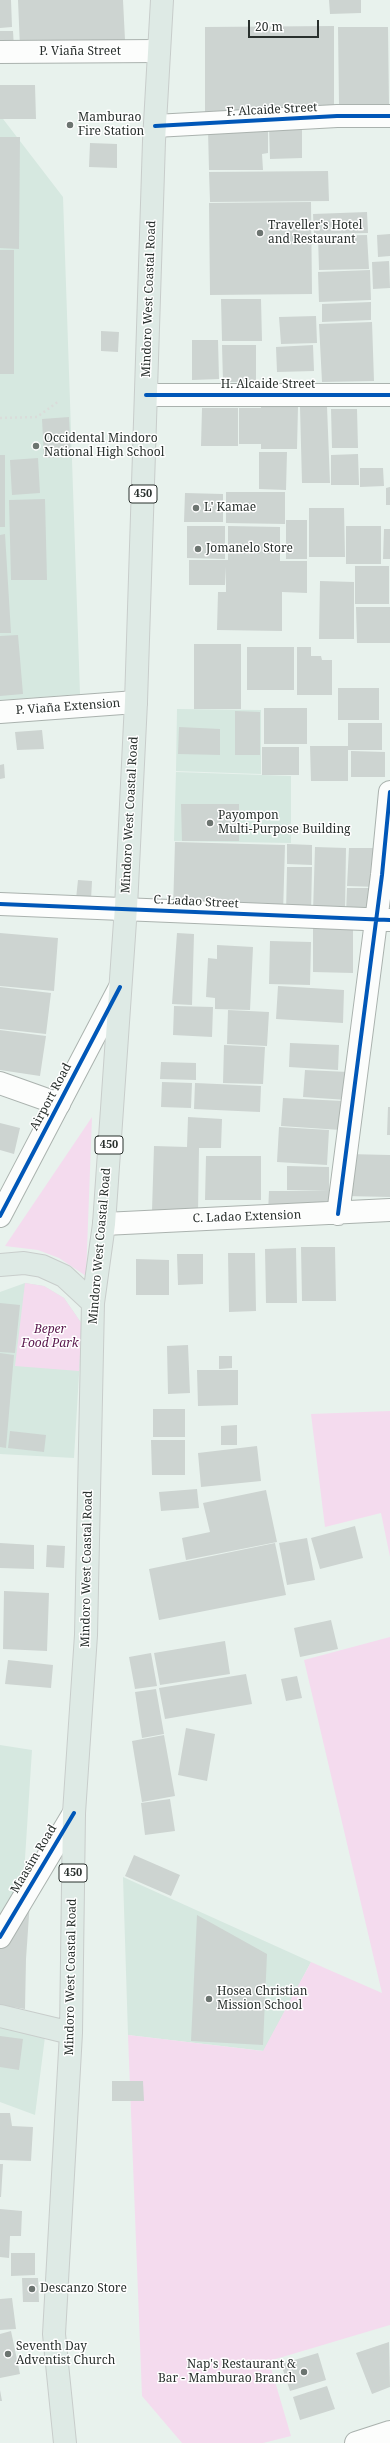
<!DOCTYPE html>
<html>
<head>
<meta charset="utf-8">
<style>
	body { margin:0 }
	#map { position:relative; width:390px; height:2443px; overflow:hidden; background:#e8f2ed; font-family:"Noto Serif",serif }
	canvas { display:block }
	.scale { position:absolute; left:248px; top:20px; width:71px; height:18px; box-sizing:border-box; border:2px solid #29302d; border-top:0; padding-left:5px; font-size:12px; line-height:14px; white-space:nowrap; color:#29302d; -webkit-text-stroke:3px #fff; paint-order:stroke }
</style>
</head>
<body>
<div id="map">
<canvas width="390" height="2443"></canvas>
<div class="scale">20 m</div>
</div>
<script>
const context = document.querySelector('canvas').getContext('2d');
context.lineJoin = 'round';
function paint(path, color) {
  context.fillStyle = color;
  context.fill(path, 'evenodd');
}
function toPath(rows) {
  const path = new Path2D();
  for (const r of rows) {
    path.moveTo(r[0], r[1]);
    for (let i = 2; i < r.length; i += 2) path.lineTo(r[i], r[i + 1]);
  }
  return path;
}
function trace(path, color, width, dash) {
  context.strokeStyle = color;
  context.lineWidth = width;
  context.lineCap = dash ? 'butt' : 'round';
  context.setLineDash(dash || []);
  context.stroke(path);
}
function drawText(font, color, halo, rows, align = 'center') {
  context.font = font + ' "Noto Serif",serif';
  context.lineWidth = 3;
  context.setLineDash([]);
  context.textBaseline = 'middle';
  context.strokeStyle = halo;
  context.fillStyle = color;
  for (const [text, x, y, turn = 0] of rows) {
    context.save();
    context.translate(x, y);
    context.rotate((+turn || 0) * Math.PI / 180);
    context.textAlign = isNaN(turn) ? turn : align;
    if (halo) context.strokeText(text, 0, 0);
    context.fillText(text, 0, 0);
    context.restore();
  }
}
paint(toPath([
	[0,115,63,197,80,694,0,700],
	[177,709,261,710,261,774,176,771],
	[176,772,291,776,291,843,174,841],
	[25,1283,44,1286,64,1298,82,1324,74,1458,0,1454,0,1292],
	[0,1745,32,1750,24,1874,0,1916],
	[123,1877,311,1962,264,2051,128,2035],
	[0,2024,45,2037,35,2115,0,2102]
]), '#d6e8e0');
paint(toPath([
	[92,1117,86,1276,59,1258,38,1250,5,1246],
	[25,1283,44,1286,64,1298,82,1324,79,1371,15,1366],
	[390,1411,390,1557,381,1513,325,1527,311,1414],
	[390,1637,390,2325,269,2361,291,2436,263,2443,182,2443,142,2396,128,2035,263,2051,311,1962,382,1993,304,1660]
]), '#f4dbee');
paint(toPath([
	[0,0,11,0,12,27,0,28],
	[18,0,123,0,125,40,20,48],
	[329,0,361,0,361,13,330,14],
	[334,26,334,108,205,117,205,27],
	[338,27,388,27,389,104,339,104],
	[0,31,13,31,14,48,0,48],
	[0,85,35,85,36,119,0,119],
	[269,126,302,126,302,158,270,159],
	[208,130,268,130,268,153,262,154,263,170,209,170],
	[0,137,20,137,19,249,0,248],
	[90,143,117,144,117,168,89,167],
	[328,171,329,201,210,202,209,172],
	[311,202,312,294,210,295,209,203],
	[367,212,368,233,314,234,313,214],
	[390,234,390,256,378,257,377,235],
	[367,235,369,269,319,270,318,236],
	[0,250,14,250,14,374,0,374],
	[389,261,390,288,373,289,372,262],
	[370,270,371,300,319,302,318,272],
	[221,299,261,299,262,341,222,341],
	[371,302,371,320,322,322,322,304],
	[316,316,317,343,281,344,279,317],
	[372,322,374,381,322,382,319,324],
	[101,331,119,332,118,352,101,351],
	[192,340,218,340,219,379,192,380],
	[222,345,256,345,256,382,223,382],
	[313,345,314,371,277,372,276,347],
	[261,405,298,406,297,449,261,449,261,444,239,444,239,408,261,408,261,413],
	[327,406,330,483,302,483,300,407],
	[202,408,238,408,238,446,201,446],
	[331,409,357,409,358,448,332,448],
	[69,417,71,457,44,458,42,419],
	[259,452,287,452,286,490,259,489],
	[358,454,359,485,331,485,331,455],
	[0,455,5,455,5,527,0,527],
	[38,458,40,493,12,495,10,460],
	[360,468,383,468,384,486,360,487],
	[390,487,390,505,386,505,386,488],
	[226,492,285,492,285,524,226,523],
	[185,493,223,494,223,522,184,522],
	[45,499,47,580,11,580,9,500],
	[309,508,344,508,345,557,309,557],
	[286,520,307,520,307,559,286,559],
	[187,526,225,526,225,559,187,558],
	[228,526,280,527,280,561,307,561,307,593,282,592,282,631,217,630,218,592,226,592,226,567,225,585,189,585,189,560,228,560],
	[346,526,381,526,381,564,346,564],
	[384,529,390,529,390,559,383,559],
	[5,534,11,633,0,633,0,535],
	[355,566,389,566,389,604,355,604],
	[320,581,354,582,354,639,319,639],
	[356,607,390,607,390,643,357,643],
	[18,635,23,694,0,696,0,636],
	[194,644,241,644,241,709,194,709],
	[247,647,294,647,294,690,247,690],
	[297,647,311,647,311,656,321,656,322,660,332,660,332,695,297,695],
	[338,688,379,688,379,720,338,720],
	[264,708,307,708,307,744,264,744],
	[235,711,260,712,260,755,235,755],
	[348,723,382,723,382,750,348,750],
	[179,727,220,729,220,755,178,754],
	[42,730,44,749,17,750,15,732],
	[310,746,348,746,348,781,311,781],
	[262,747,299,747,299,775,262,775],
	[351,751,385,752,385,777,351,777],
	[4,764,5,778,0,779,0,765],
	[181,804,239,804,239,841,182,841],
	[175,842,285,845,283,914,173,910],
	[287,844,312,845,312,865,287,864],
	[315,847,346,848,345,913,313,912],
	[349,848,379,848,378,887,347,886],
	[287,867,312,867,311,914,286,914],
	[78,880,92,881,91,900,76,899],
	[347,888,370,888,369,915,346,914],
	[313,928,353,929,353,973,313,972],
	[0,933,58,938,54,991,0,986],
	[177,933,194,934,192,1005,172,1004],
	[270,941,311,942,310,985,269,984],
	[217,945,253,947,250,1010,215,1009,215,998,206,997,208,958,217,959],
	[278,986,344,990,343,1023,276,1019],
	[0,987,51,993,46,1034,0,1029],
	[174,1006,213,1007,212,1037,173,1035],
	[228,1010,269,1012,267,1046,227,1044],
	[0,1030,46,1036,40,1076,0,1070],
	[290,1043,339,1045,338,1070,289,1067],
	[224,1045,265,1047,263,1084,223,1083],
	[161,1062,196,1063,196,1080,160,1079],
	[305,1070,348,1072,347,1100,303,1097],
	[162,1082,192,1083,191,1108,161,1107],
	[195,1083,261,1086,260,1112,194,1109],
	[283,1098,343,1101,341,1130,281,1126],
	[388,1107,390,1107,390,1135,387,1135],
	[188,1117,222,1119,221,1148,199,1148,198,1212,152,1211,154,1146,187,1147],
	[0,1123,20,1128,14,1154,0,1150],
	[279,1127,329,1130,327,1165,277,1162],
	[347,1154,390,1155,390,1197,345,1196],
	[206,1156,261,1156,261,1200,205,1200],
	[287,1166,329,1167,329,1191,287,1190],
	[269,1191,331,1191,331,1214,268,1213],
	[301,1247,335,1247,336,1301,302,1301],
	[296,1248,297,1303,266,1303,265,1249],
	[228,1253,255,1253,256,1311,229,1312],
	[177,1254,203,1254,203,1284,178,1285],
	[136,1259,169,1260,169,1295,136,1295],
	[0,1303,20,1305,15,1353,0,1352],
	[188,1345,190,1393,168,1394,167,1346],
	[0,1353,14,1355,6,1448,0,1447],
	[219,1356,232,1356,232,1368,219,1369],
	[197,1370,238,1370,238,1405,198,1406],
	[153,1409,185,1409,185,1437,153,1437],
	[237,1425,237,1445,221,1445,221,1426],
	[10,1431,46,1435,44,1452,8,1448],
	[151,1440,185,1440,185,1475,152,1475],
	[257,1446,261,1481,201,1487,198,1453],
	[197,1489,199,1508,161,1511,159,1492],
	[266,1490,277,1542,186,1560,182,1538,210,1532,203,1503],
	[355,1526,363,1558,320,1569,311,1538],
	[307,1538,315,1580,287,1585,279,1543],
	[0,1543,34,1545,34,1569,0,1568],
	[275,1543,286,1595,159,1620,149,1569],
	[47,1545,65,1546,64,1568,46,1567],
	[4,1591,49,1593,47,1651,3,1649],
	[331,1620,338,1649,300,1657,294,1628],
	[225,1641,230,1674,160,1685,154,1653],
	[151,1653,157,1686,135,1689,129,1657],
	[8,1660,53,1665,51,1688,5,1684],
	[246,1674,252,1704,165,1719,159,1688],
	[297,1676,302,1698,286,1701,281,1679],
	[156,1689,164,1734,142,1738,135,1692],
	[186,1728,215,1734,207,1781,178,1775],
	[164,1735,175,1796,142,1802,132,1741],
	[170,1799,175,1831,145,1835,141,1803],
	[134,1855,180,1875,171,1896,125,1876],
	[30,1901,26,1959,25,2009,0,2005,0,1948],
	[197,1915,267,1954,263,2045,191,2041],
	[0,2036,23,2039,19,2070,0,2067],
	[112,2081,143,2081,144,2101,112,2101],
	[0,2113,10,2113,12,2126,33,2127,31,2161,0,2160],
	[0,2164,3,2164,1,2197,0,2197],
	[0,2209,22,2211,21,2236,10,2236,9,2258,0,2257],
	[11,2253,35,2253,35,2275,11,2276],
	[22,2278,38,2278,39,2302,23,2302],
	[12,2298,16,2329,0,2330,0,2299],
	[11,2331,20,2374,0,2378,0,2334],
	[389,2342,390,2387,372,2394,356,2353],
	[318,2353,326,2380,290,2391,281,2364],
	[327,2386,335,2409,300,2420,293,2397],
	[0,2390,2,2401,0,2401]
]), '#cdd4d1');
const minor = toPath([
	[0,52,159,51],
	[155,126,337,116,390,116],
	[146,395,390,395],
	[0,712,136,702],
	[0,904,389,920],
	[0,1083,59,1104],
	[338,1214,382,875,390,792],
	[104,1224,390,1210]
]);
const tertiary = toPath([
	[0,1216,120,987],
	[0,1937,74,1813],
	[356,2443,390,2432]
]);
const primary = toPath([
	[0,1265,24,1263,42,1266,64,1276,93,1303],
	[0,2016,71,2033],
	[65,2443,54,2334,71,2033,74,1813,86,1635,93,1303,104,1224,126,907,136,702,154,141,162,0]
]);
trace(minor, '#aab2ae', 24);
trace(tertiary, '#aab2ae', 24);
trace(primary, '#c8cdcb', 24);
trace(toPath([
	[0,418,37,417,59,401]
]), '#dadcda', 2.5, [2, 3]);
trace(minor, '#fcfdfc', 22);
trace(tertiary, '#fcfdfc', 22);
trace(primary, '#deeae5', 22);
trace(toPath([
	[155,126,337,116,390,116],
	[146,395,390,395],
	[0,904,390,920],
	[338,1214,382,875,390,792],
	[0,1216,120,987],
	[0,1937,74,1813]
]), '#0057b8', 4);
for (const [x, y, r, color] of [
	[70,125,4,"#6c7470"],
	[260,233,4,"#6c7470"],
	[36,446,4,"#6c7470"],
	[196,508,4,"#6c7470"],
	[198,549,4,"#6c7470"],
	[210,823,4,"#6c7470"],
	[209,1999,4,"#6c7470"],
	[32,2289,4,"#6c7470"],
	[8,2354,4,"#6c7470"],
	[304,2372,4,"#6c7470"]
]) {
  const dot = new Path2D();
  dot.arc(x, y, r, 0, 2 * Math.PI);
  context.fillStyle = color;
  context.fill(dot);
  trace(dot, '#fff', 1.5);
}
for (const [x, y, w] of [
	[143,494,28],
	[109,1145,28],
	[73,1873,28]
]) {
  const box = new Path2D();
  box.roundRect(x - w / 2, y - 9, w, 18, 3);
  context.fillStyle = '#fff';
  context.fill(box);
  trace(box, '#29302d', 1);
}
drawText('bold 11px', '#29302d', null, [
	["450",143,494],
	["450",109,1145],
	["450",73,1873]
]);
drawText('12px', '#29302d', '#fff', [
	["P. Viaña Street",80,52],
	["F. Alcaide Street",272,110,-3],
	["Mindoro West Coastal Road",149,299,-88],
	["H. Alcaide Street",268,385],
	["P. Viaña Extension",68,707,-4],
	["Mindoro West Coastal Road",130,815,-87],
	["C. Ladao Street",196,902,3],
	["Airport Road",51,1097,-62],
	["C. Ladao Extension",247,1217,-2],
	["Mindoro West Coastal Road",100,1246,-85],
	["Mindoro West Coastal Road",87,1569,-89],
	["Maasim Road",34,1859,-59],
	["Mindoro West Coastal Road",71,1977,-89]
]);
drawText('12px', '#29302d', '#fff', [
	["Mamburao",78,118],
	["Fire Station",78,132],
	["Traveller's Hotel",268,226],
	["and Restaurant",268,240],
	["Occidental Mindoro",44,439],
	["National High School",44,453],
	["L' Kamae",204,508],
	["Jomanelo Store",206,549],
	["Payompon",218,816],
	["Multi-Purpose Building",218,830],
	["Hosea Christian",217,1992],
	["Mission School",217,2006],
	["Descanzo Store",40,2289],
	["Seventh Day",16,2347],
	["Adventist Church",16,2361],
	["Nap's Restaurant &",296,2365,"right"],
	["Bar - Mamburao Branch",296,2379,"right"]
], 'left');
drawText('italic 12px', '#59164c', '#fff', [
	["Beper",50,1330],
	["Food Park",50,1344]
]);
</script>
</body>
</html>
